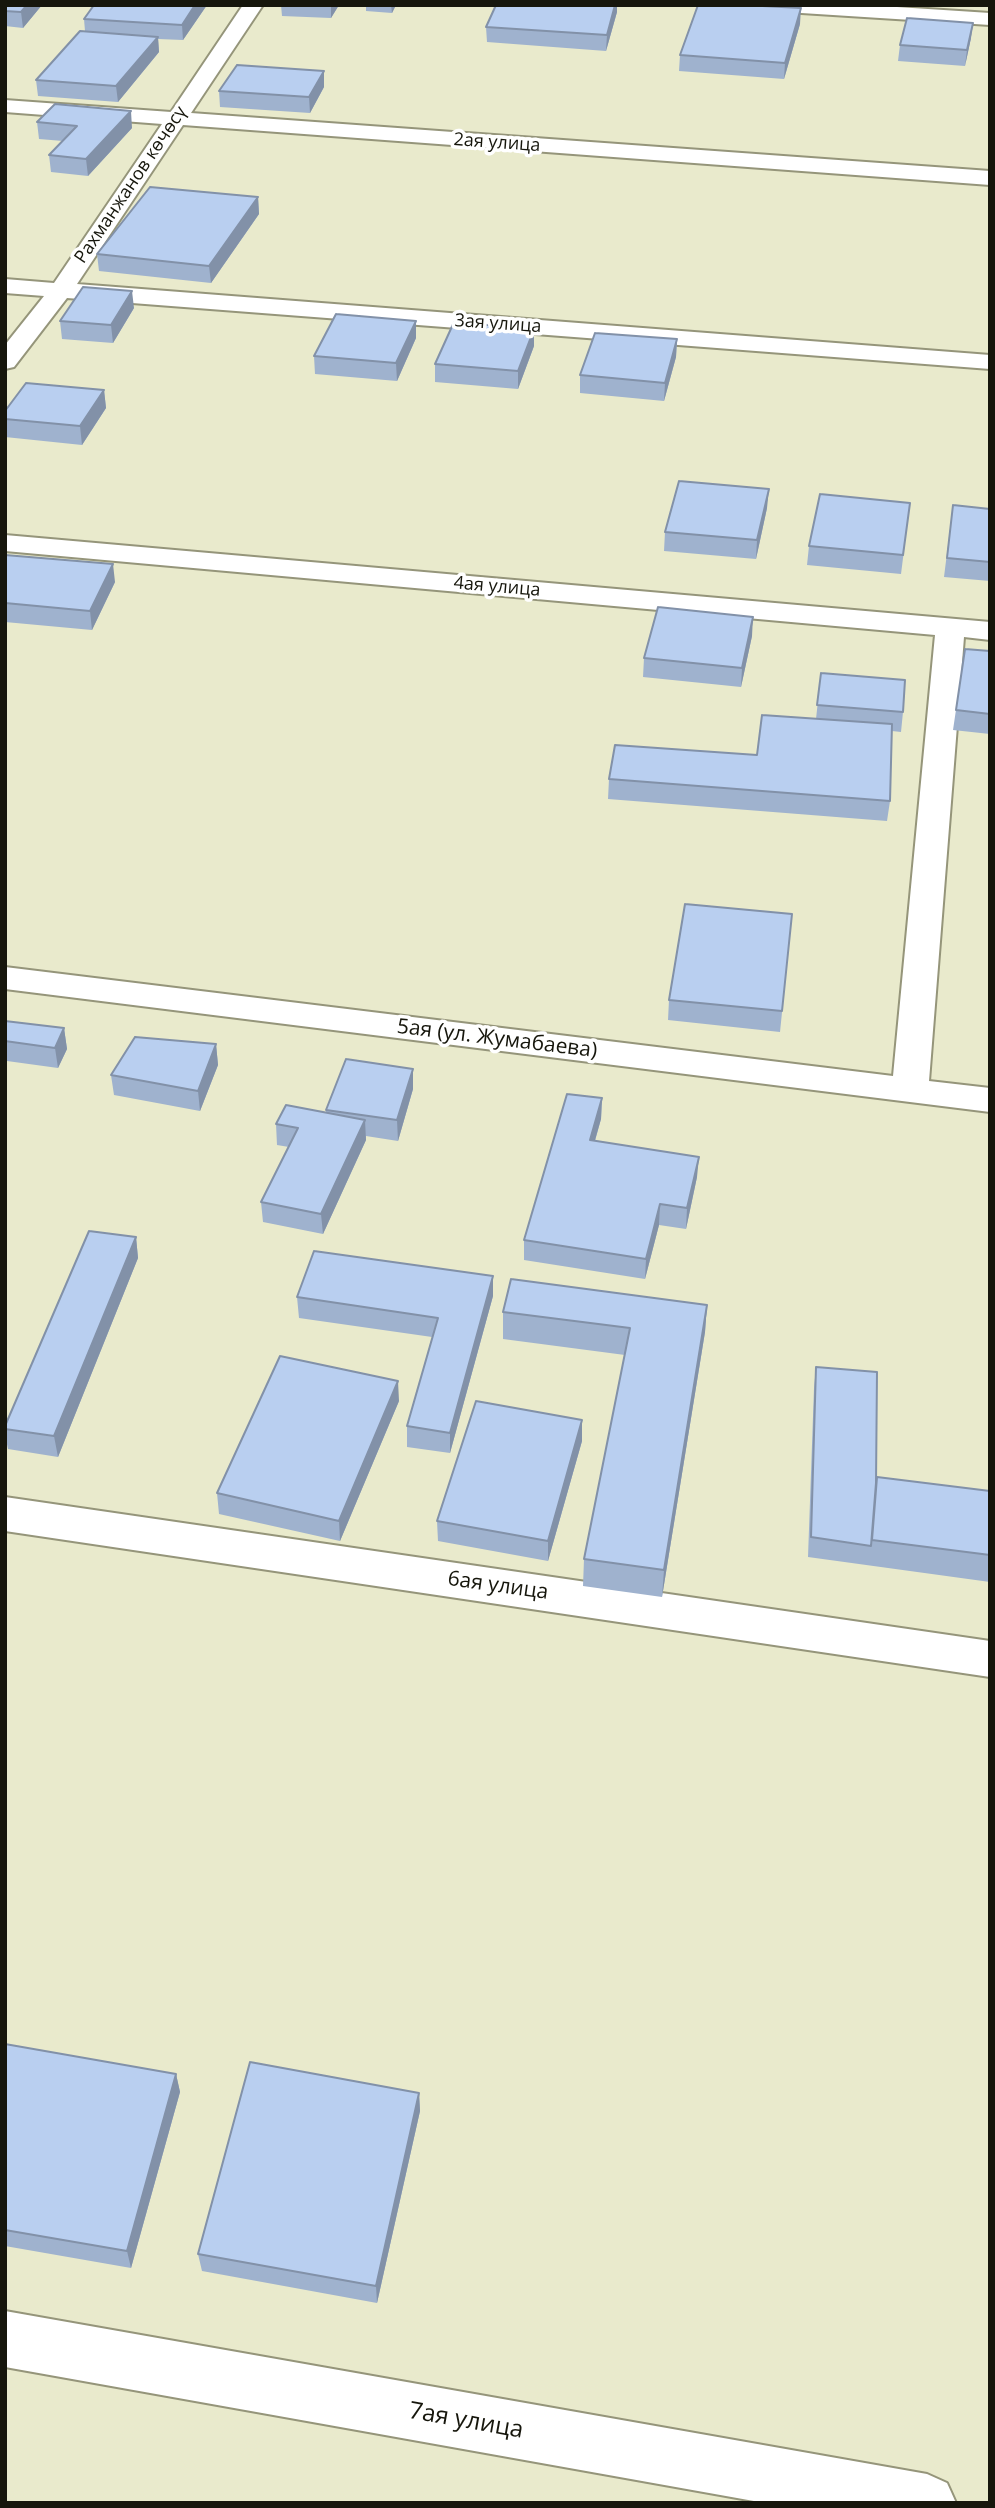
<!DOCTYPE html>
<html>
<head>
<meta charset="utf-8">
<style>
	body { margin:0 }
	#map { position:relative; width:995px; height:2508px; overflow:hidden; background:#e9eacc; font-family:"Open Sans",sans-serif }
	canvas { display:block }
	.frame { position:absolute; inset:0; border:7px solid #16160c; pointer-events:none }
</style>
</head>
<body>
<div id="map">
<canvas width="995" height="2508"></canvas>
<div class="frame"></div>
</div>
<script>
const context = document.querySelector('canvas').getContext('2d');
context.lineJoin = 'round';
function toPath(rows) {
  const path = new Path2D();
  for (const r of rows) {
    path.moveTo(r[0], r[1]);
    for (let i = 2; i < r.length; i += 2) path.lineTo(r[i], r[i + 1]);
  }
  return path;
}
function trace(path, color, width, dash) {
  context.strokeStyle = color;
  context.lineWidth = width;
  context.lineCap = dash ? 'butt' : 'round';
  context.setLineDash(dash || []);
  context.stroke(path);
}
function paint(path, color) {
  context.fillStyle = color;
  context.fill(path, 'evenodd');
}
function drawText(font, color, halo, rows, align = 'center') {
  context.font = font + ' "Open Sans",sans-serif';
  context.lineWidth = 7;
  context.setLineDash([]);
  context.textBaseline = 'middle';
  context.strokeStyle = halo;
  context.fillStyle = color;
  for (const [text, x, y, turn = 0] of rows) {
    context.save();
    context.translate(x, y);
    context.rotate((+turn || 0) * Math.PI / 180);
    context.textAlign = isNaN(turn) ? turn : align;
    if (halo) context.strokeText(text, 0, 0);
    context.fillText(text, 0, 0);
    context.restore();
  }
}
const street = toPath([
	[243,5,263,5,191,113,990,171,990,185,183,125,77,284,990,355,990,369,67,298,14,367,5,369,5,345,44,296,5,293,5,279,54,283,162,124,5,112,5,100,171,112,243,5],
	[760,5,866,5,990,13,990,25,770,11,760,5],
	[5,535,990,622,990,640,964,637,929,1081,990,1088,990,1112,5,989,5,967,893,1076,935,635,5,551,5,535],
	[5,1497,990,1641,990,1677,5,1531,5,1497],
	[5,2311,927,2474,947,2483,956,2503,765,2503,5,2367,5,2311]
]);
trace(street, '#95957a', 4);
paint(street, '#fff');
paint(toPath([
	[5,5,42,5,23,28,5,26],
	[78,5,207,5,183,40,158,39,159,52,118,102,38,96,36,80,85,31,84,19,93,6],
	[281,5,339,5,331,18,282,16],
	[366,5,396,5,392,13,366,11],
	[617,12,606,51,487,42,486,27],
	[800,24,784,79,679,71,680,55],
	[971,38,965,66,898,61,900,45],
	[324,71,324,87,310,113,220,107,219,91],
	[37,122,132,128,88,176,51,172,49,155,63,141,39,139],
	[258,197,259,214,211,283,99,271,97,254],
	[134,308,113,343,62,339,60,321],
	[416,321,416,338,397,381,315,374,314,356],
	[534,329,534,346,518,389,435,382,435,364],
	[677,339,676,357,664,401,580,393,580,375],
	[104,390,106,408,82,445,5,437,5,411],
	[910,503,901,574,807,565,809,546],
	[953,505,990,509,990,581,944,577],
	[767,508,756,559,664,551,665,532],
	[5,555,115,582,92,630,5,622],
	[752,636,741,687,643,677,644,658],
	[965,649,990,651,990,734,953,730],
	[821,673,903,712,901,732,892,731,890,801,887,821,608,799,609,779,757,755,816,719],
	[792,914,780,1032,668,1020,669,1000],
	[5,1021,64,1028,67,1049,58,1068,7,1061,5,1065],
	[216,1044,218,1065,200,1111,114,1095,111,1075],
	[413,1069,413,1089,398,1141,366,1136,366,1140,323,1234,263,1222,261,1202,289,1147,277,1145,276,1124,326,1113,326,1110],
	[602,1098,601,1119,595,1141,697,1177,686,1229,659,1225,645,1279,524,1260,524,1240],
	[136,1237,138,1258,58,1457,8,1449,5,1435,5,1429],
	[493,1276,493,1296,450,1453,407,1447,407,1426,432,1337,299,1318,297,1297],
	[707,1305,705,1332,662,1597,583,1586,584,1559,625,1355,503,1339,503,1312],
	[816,1367,876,1483,990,1491,990,1582,808,1557,814,1388],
	[399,1401,340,1541,219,1514,217,1493],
	[582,1420,582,1441,548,1561,438,1541,437,1521],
	[5,2044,176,2074,180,2092,131,2268,5,2246],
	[419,2093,420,2111,377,2303,202,2271,198,2254]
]), '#9fb2ce');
paint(toPath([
	[27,5,42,5,23,28,21,12],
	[195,5,207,5,183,40,182,25],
	[331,5,339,5,331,18],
	[391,5,396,5,392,13],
	[615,5,617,5,617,12,606,51,607,35],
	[801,8,800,24,784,79,785,63],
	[973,23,971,38,965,66,967,50],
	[158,37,159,52,118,102,116,86],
	[324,71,324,87,310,113,309,97],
	[131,111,132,128,88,176,86,159],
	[258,197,259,214,211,283,209,266],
	[132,291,134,308,113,343,111,325],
	[416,321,416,338,397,381,396,363],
	[534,329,534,346,518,389,518,371],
	[677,339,676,357,664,401,665,383],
	[104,390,106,408,82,445,80,426],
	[769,489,767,508,756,559,757,540],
	[113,564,115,582,92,630,90,611],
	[753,617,752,636,741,687,742,668],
	[64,1028,67,1049,58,1068,55,1048],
	[216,1044,218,1065,200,1111,198,1091],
	[5,1049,7,1061,5,1065],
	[413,1069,413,1089,398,1141,397,1120],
	[602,1098,601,1119,589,1161,590,1140],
	[365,1120,366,1140,323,1234,321,1214],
	[699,1157,697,1177,686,1229,687,1208],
	[660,1204,659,1225,645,1279,646,1259],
	[136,1237,138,1258,58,1457,54,1436],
	[493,1276,493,1296,450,1453,450,1433],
	[707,1305,705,1332,662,1597,664,1570],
	[398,1381,399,1401,340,1541,339,1521],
	[582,1420,582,1441,548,1561,548,1541],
	[176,2074,180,2092,131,2268,127,2251],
	[419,2093,420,2111,377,2303,376,2286]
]), '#8291a8');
const building = toPath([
	[5,5,27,5,21,12,5,11,5,5],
	[94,5,195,5,182,25,84,19,94,5],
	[496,5,615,5,607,35,486,27,496,5],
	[698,5,743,5,801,8,785,63,680,55,698,5],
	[907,18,973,23,967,50,900,45,907,18],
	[80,31,158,37,116,86,36,80,80,31],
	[237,65,324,71,309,97,219,91,237,65],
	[55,104,131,111,86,159,49,155,77,126,37,122,55,104],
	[150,187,258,197,209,266,97,254,150,187],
	[83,287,132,291,111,325,60,321,83,287],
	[336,314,416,321,396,363,314,356,336,314],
	[454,322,534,329,518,371,435,364,454,322],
	[595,333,677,339,665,383,580,375,595,333],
	[26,383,104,390,80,426,5,419,5,411,26,383],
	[679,481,769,489,757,540,665,532,679,481],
	[820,494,910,503,903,555,809,546,820,494],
	[953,505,990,509,990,562,947,558,953,505],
	[5,555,113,564,90,611,5,603,5,555],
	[658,607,753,617,742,668,644,658,658,607],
	[965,649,990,651,990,714,956,710,965,649],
	[821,673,905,680,903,712,817,705,821,673],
	[762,715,892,724,890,801,609,779,615,745,757,755,762,715],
	[685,904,792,914,782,1011,669,1000,685,904],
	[5,1021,64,1028,55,1048,5,1041,5,1021],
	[135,1037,216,1044,198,1091,111,1075,135,1037],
	[346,1059,413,1069,397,1120,326,1110,346,1059],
	[567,1094,602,1098,590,1140,699,1157,687,1208,660,1204,646,1259,524,1240,567,1094],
	[286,1105,365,1120,321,1214,261,1202,298,1128,276,1124,286,1105],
	[89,1231,136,1237,54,1436,5,1429,5,1426,89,1231],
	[314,1251,493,1276,450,1433,407,1426,438,1318,297,1297,314,1251],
	[511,1279,707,1305,664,1570,584,1559,630,1328,503,1312,511,1279],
	[280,1356,398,1381,339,1521,217,1493,280,1356],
	[816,1367,877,1372,876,1483,871,1546,811,1537,816,1367],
	[476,1401,582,1420,548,1541,437,1521,476,1401],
	[877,1477,990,1491,990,1555,872,1540,877,1477],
	[5,2044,176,2074,127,2251,5,2230,5,2044],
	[250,2062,419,2093,376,2286,198,2254,250,2062]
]);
paint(building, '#b9cff0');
trace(building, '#8291a8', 2);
drawText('18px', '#16160c', '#fff', [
	["2ая улица",497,143,4],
	["Рахманжанов көчөсү",131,185,-56],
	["3ая улица",498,324,4],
	["4ая улица",497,587,5]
]);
drawText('21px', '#16160c', '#fff', [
	["5ая (ул. Жумабаева)",497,1039,7],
	["6ая улица",498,1586,8]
]);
drawText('24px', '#16160c', '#fff', [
	["7ая улица",466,2421,10]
]);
</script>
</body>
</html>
